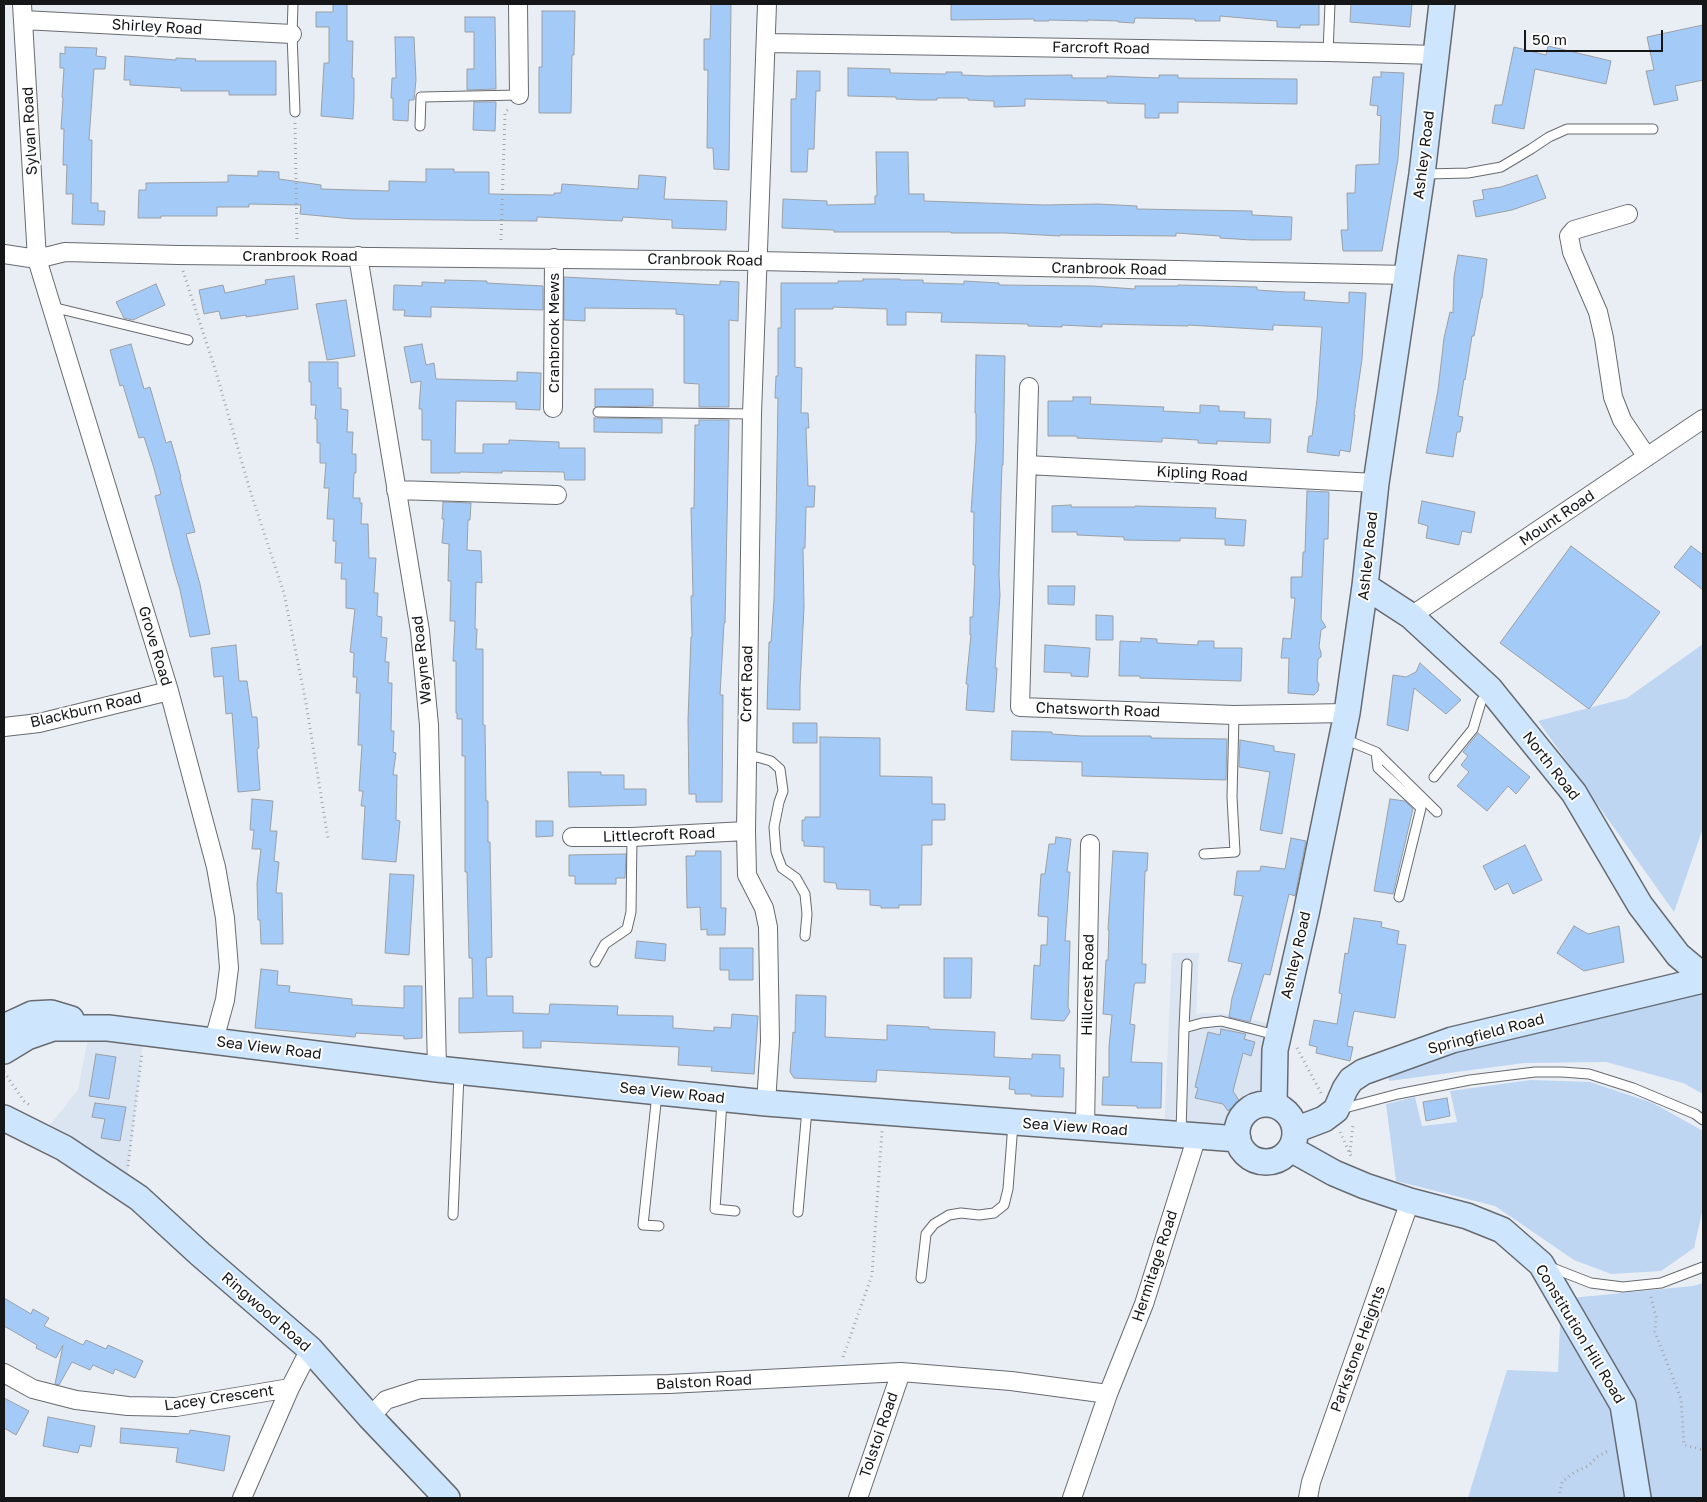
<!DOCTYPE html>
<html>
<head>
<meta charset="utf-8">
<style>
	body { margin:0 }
	#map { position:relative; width:1707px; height:1502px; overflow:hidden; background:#e9eef4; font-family:"Golos Text",sans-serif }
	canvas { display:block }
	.frame { position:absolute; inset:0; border:5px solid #141618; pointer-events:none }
	.scale { position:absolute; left:1524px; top:30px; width:139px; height:22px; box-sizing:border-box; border:2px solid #141618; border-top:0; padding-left:6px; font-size:15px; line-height:18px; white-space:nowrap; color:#141618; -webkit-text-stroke:4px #fff; paint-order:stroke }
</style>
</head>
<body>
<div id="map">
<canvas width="1707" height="1502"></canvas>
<div class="frame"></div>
<div class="scale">50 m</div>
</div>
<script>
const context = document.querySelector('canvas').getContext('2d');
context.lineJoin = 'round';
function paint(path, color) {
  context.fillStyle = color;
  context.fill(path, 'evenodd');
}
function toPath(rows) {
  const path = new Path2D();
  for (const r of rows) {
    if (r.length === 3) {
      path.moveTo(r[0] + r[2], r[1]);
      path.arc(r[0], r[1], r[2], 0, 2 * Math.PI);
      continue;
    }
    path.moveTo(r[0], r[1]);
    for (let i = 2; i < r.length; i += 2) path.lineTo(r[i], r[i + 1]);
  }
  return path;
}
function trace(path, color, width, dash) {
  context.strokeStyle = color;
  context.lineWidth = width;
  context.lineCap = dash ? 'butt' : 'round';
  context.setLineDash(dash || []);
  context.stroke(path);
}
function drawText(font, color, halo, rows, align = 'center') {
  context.font = font + ' "Golos Text",sans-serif';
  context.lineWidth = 4;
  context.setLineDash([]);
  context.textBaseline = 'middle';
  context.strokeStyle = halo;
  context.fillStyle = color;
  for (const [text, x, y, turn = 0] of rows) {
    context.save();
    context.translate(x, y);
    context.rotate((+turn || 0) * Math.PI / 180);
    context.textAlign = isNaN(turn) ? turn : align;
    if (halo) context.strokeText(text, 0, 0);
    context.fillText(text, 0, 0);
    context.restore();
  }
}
paint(toPath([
	[1172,953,1199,953,1196,1014,1204,1013,1227,1014,1280,1026,1266,1104,1258,1105,1250,1109,1239,1122,1237,1131,1164,1133],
	[90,1028,144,1033,126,1189,45,1131,78,1090]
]), '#dae5f1');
paint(toPath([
	[1703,644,1703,828,1674,912,1538,721,1627,698],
	[1703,980,1703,1094,1683,1083,1606,1062,1524,1063,1389,1081,1387,1064],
	[1531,1080,1590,1082,1653,1103,1703,1131,1703,1208,1694,1248,1661,1271,1611,1274,1574,1260,1495,1206,1396,1181,1386,1104,1415,1097,1422,1126,1457,1122,1450,1091],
	[1703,1283,1703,1498,1468,1498,1507,1370,1558,1372,1561,1299,1693,1286]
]), '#bfd6f3');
const building = toPath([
	[333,4,347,4,347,41,353,41,352,78,354,78,354,99,353,119,321,116,324,63,329,63,329,27,316,27,316,12,333,12,333,4],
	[711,4,731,4,729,170,714,169,713,148,707,148,708,70,704,70,704,39,710,39,711,4],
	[951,4,1319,4,1319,25,1300,25,1300,28,1277,27,1277,21,1220,16,1220,21,1195,21,1195,19,1135,18,1134,23,1118,22,1118,21,1088,20,1088,21,1049,20,1049,21,1034,21,1034,19,951,20,951,4],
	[1351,4,1412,4,1410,27,1350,22,1351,4],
	[542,11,575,11,574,55,572,55,571,113,539,113,539,67,542,67,542,11],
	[465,17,495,17,496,89,467,90,467,69,474,69,474,32,465,32,465,17],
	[1703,25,1703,80,1675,86,1678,100,1654,105,1646,71,1654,70,1647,37,1703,25],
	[395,37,414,37,416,80,414,100,409,100,408,121,393,120,393,98,391,98,392,78,396,78,395,37],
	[1548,46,1611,61,1606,84,1535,69,1524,129,1492,123,1495,105,1502,105,1514,47,1546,55,1548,46],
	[65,47,97,48,96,56,106,57,105,69,94,69,89,140,92,140,91,203,98,203,98,211,105,211,104,225,72,224,73,194,66,194,67,165,63,165,64,129,61,129,63,98,62,97,64,68,60,68,60,53,65,54,65,47],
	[125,56,176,60,176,58,196,59,195,61,276,61,276,95,229,95,229,91,181,91,181,88,130,85,130,80,124,80,125,56],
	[848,68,890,69,890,73,946,74,946,72,962,72,962,75,986,76,1072,75,1072,78,1107,78,1107,76,1159,78,1159,75,1178,75,1178,78,1297,79,1297,104,1178,102,1178,113,1159,113,1159,118,1145,118,1145,104,1107,103,1107,101,1025,99,1025,106,994,107,994,101,968,100,968,98,937,98,937,100,920,100,896,99,896,97,848,96,848,68],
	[797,71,820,71,820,91,816,91,814,149,808,149,807,172,791,172,791,99,796,99,797,71],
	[1381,72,1404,73,1398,159,1382,251,1343,251,1341,230,1348,230,1347,193,1355,193,1356,165,1379,164,1381,116,1377,115,1378,106,1370,105,1373,77,1381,77,1381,72],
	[474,102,496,102,495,131,473,130,474,102],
	[876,152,908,152,909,194,924,194,924,201,1044,205,1098,204,1137,206,1137,209,1252,211,1252,215,1292,217,1291,240,1251,240,1220,238,1220,236,1176,233,1176,236,1060,235,1060,236,1005,233,951,233,951,232,834,232,834,230,782,228,783,199,827,201,827,205,875,204,875,196,877,196,876,152],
	[426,169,454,169,454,172,489,172,489,194,554,195,554,193,561,193,562,184,638,189,639,175,666,177,664,199,727,201,726,230,672,228,672,220,623,217,622,221,537,217,537,221,353,219,300,214,301,205,249,204,249,207,217,207,217,216,161,216,161,218,138,218,139,190,146,190,146,183,228,182,228,175,258,176,258,171,279,172,279,179,321,185,321,189,389,191,389,181,426,182,426,169],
	[1537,175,1546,198,1512,210,1476,217,1473,201,1484,199,1482,190,1501,187,1537,175],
	[1458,255,1487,259,1482,298,1481,298,1474,336,1472,336,1465,380,1464,379,1458,416,1463,417,1460,432,1457,432,1453,457,1426,453,1438,390,1444,338,1450,312,1453,313,1454,277,1458,255],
	[294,276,298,309,246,317,246,315,221,319,219,311,204,314,199,290,223,285,225,293,266,284,265,280,294,276],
	[564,277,720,285,720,281,739,282,738,321,729,320,729,407,699,407,699,384,684,383,684,315,676,314,676,309,585,308,585,321,564,320,564,277],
	[863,279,900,279,900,280,923,280,923,283,964,284,964,281,999,283,999,285,1093,286,1135,289,1135,286,1178,286,1178,285,1257,287,1257,290,1287,292,1305,292,1304,300,1349,303,1349,292,1366,293,1362,359,1354,415,1355,415,1350,452,1340,450,1339,456,1307,452,1309,436,1312,436,1317,400,1322,327,1273,325,1273,330,1188,325,1188,326,1102,324,1102,327,1062,325,1062,327,1028,326,1028,324,941,322,942,313,906,312,906,325,887,325,887,309,833,307,833,309,795,309,795,367,802,368,801,413,808,413,809,428,806,428,808,486,815,486,814,507,806,507,805,548,803,548,804,607,800,687,800,710,767,709,769,642,771,642,774,599,776,521,778,398,775,398,776,376,778,376,778,328,781,328,781,283,838,283,838,281,863,281,863,279],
	[445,280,487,281,487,283,543,286,543,310,431,307,431,317,404,316,405,310,393,310,394,285,422,286,422,282,445,283,445,280],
	[156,284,165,305,133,320,124,318,116,302,156,284],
	[346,300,355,356,327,360,316,304,346,300],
	[131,344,144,389,150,387,166,443,171,441,181,477,180,477,195,532,186,534,200,584,210,634,190,637,180,590,174,570,155,496,161,494,153,465,144,437,139,438,123,385,120,386,110,350,131,344],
	[422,344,426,365,434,363,436,379,517,381,517,372,541,373,540,410,516,409,516,402,456,401,455,453,483,453,483,444,509,444,509,440,559,442,559,448,585,448,585,480,565,480,564,472,502,471,502,473,460,472,460,473,431,473,431,440,422,440,422,409,419,409,421,381,411,383,404,347,422,344],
	[976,355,1005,356,1003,465,1002,465,1001,494,999,575,1000,595,995,668,997,668,994,712,966,710,968,684,966,684,971,635,970,635,970,617,973,617,975,565,973,565,974,512,971,512,976,441,976,413,975,413,976,355],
	[309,362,338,362,338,388,341,388,341,409,348,410,347,432,353,432,352,454,356,454,356,473,354,473,353,498,360,498,360,503,362,503,361,524,368,524,369,558,376,558,374,593,378,593,377,616,382,617,381,637,387,638,385,662,389,662,388,683,392,683,391,731,394,731,393,752,396,753,393,775,397,775,396,820,400,821,396,862,362,859,365,806,361,806,363,791,359,791,362,745,358,745,360,693,356,693,357,677,353,677,354,653,350,652,355,609,346,608,346,579,341,579,342,563,335,563,336,541,333,541,334,519,327,519,329,488,324,488,326,463,320,463,320,443,317,443,317,419,315,419,316,405,311,405,311,382,309,382,309,362],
	[595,389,653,389,653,406,595,407,595,389],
	[1073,397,1091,397,1090,404,1164,407,1163,411,1200,413,1200,405,1219,406,1219,411,1245,412,1244,418,1271,419,1270,443,1217,441,1217,444,1198,443,1198,440,1162,438,1162,442,1077,438,1077,436,1048,436,1048,401,1073,401,1073,397],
	[594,418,662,419,662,433,594,432,594,418],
	[699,420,729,420,725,623,724,623,720,695,723,695,722,802,696,802,696,794,689,794,688,720,691,637,692,637,691,596,693,596,691,508,694,508,695,425,699,425,699,420],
	[1307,491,1329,492,1328,539,1324,539,1321,619,1326,627,1321,630,1319,647,1321,652,1321,657,1318,659,1317,681,1319,684,1318,691,1314,695,1288,693,1289,658,1281,658,1283,638,1291,639,1295,598,1291,598,1291,577,1302,577,1303,552,1305,552,1307,491],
	[1422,501,1475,512,1471,533,1462,531,1459,545,1426,538,1428,526,1418,523,1422,501],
	[443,502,471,503,470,520,468,520,467,550,481,551,482,583,476,582,475,629,477,629,476,649,483,649,483,725,485,725,486,801,488,801,488,842,490,842,492,957,486,958,487,996,513,996,513,1013,549,1014,550,1004,618,1006,617,1015,673,1016,673,1028,714,1031,714,1027,731,1028,732,1014,758,1016,754,1074,711,1071,712,1067,678,1065,679,1047,541,1041,541,1048,523,1048,523,1031,459,1033,459,998,473,998,472,958,469,958,467,872,465,872,465,756,462,756,462,719,457,719,457,713,456,713,456,661,453,661,455,621,450,621,451,581,448,581,449,544,442,543,444,519,442,519,443,502],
	[1071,505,1071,507,1135,507,1135,506,1216,508,1215,518,1246,520,1244,546,1225,545,1225,539,1180,538,1180,541,1124,540,1124,537,1077,535,1077,532,1052,532,1052,506,1071,505],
	[1571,546,1660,612,1589,709,1500,643,1571,546],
	[1691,546,1703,555,1703,590,1674,567,1691,546],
	[1048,586,1075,586,1074,605,1048,604,1048,586],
	[1096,615,1113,616,1113,640,1096,640,1096,615],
	[1141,638,1157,639,1157,643,1198,645,1198,641,1214,641,1214,648,1242,648,1241,681,1140,678,1140,676,1119,676,1120,641,1141,642,1141,638],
	[236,645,239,681,247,681,252,717,257,717,259,748,257,749,260,790,238,792,232,713,226,714,223,676,214,677,211,648,236,645],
	[1045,645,1090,648,1088,677,1071,676,1071,673,1044,672,1045,645],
	[1420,663,1461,700,1446,714,1414,688,1408,731,1387,725,1393,675,1406,677,1416,672,1420,663],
	[793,723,817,723,817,743,793,743,793,723],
	[1012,731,1052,732,1052,734,1082,736,1151,736,1151,738,1227,739,1226,780,1082,776,1082,762,1011,760,1012,731],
	[1478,733,1530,777,1516,794,1508,786,1487,811,1457,786,1469,772,1461,765,1468,756,1463,752,1478,733],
	[820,737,880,738,880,776,932,777,932,804,945,804,945,820,932,820,932,845,922,845,921,905,899,905,899,908,881,908,881,906,870,905,870,890,837,889,836,883,824,882,824,847,804,846,804,841,802,841,802,820,805,820,805,817,820,817,820,737],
	[1240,740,1274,746,1274,751,1295,754,1282,834,1260,830,1270,772,1239,767,1240,740],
	[568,772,601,772,601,775,624,775,624,789,646,789,646,805,569,807,568,772],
	[252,799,273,801,270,831,277,831,274,861,279,862,276,893,282,893,283,944,261,944,260,920,258,920,257,883,261,849,252,849,254,830,250,830,252,799],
	[1390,799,1405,801,1413,809,1393,894,1374,891,1390,799],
	[536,821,553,821,553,836,536,837,536,821],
	[1056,837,1071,839,1067,872,1070,872,1065,941,1070,941,1068,1007,1070,1012,1064,1021,1031,1019,1034,965,1040,966,1041,945,1047,945,1048,917,1038,916,1041,874,1045,874,1049,844,1055,844,1056,837],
	[1291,838,1306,841,1295,896,1289,894,1270,975,1264,974,1250,1022,1229,1017,1232,998,1242,964,1228,961,1243,896,1234,895,1237,871,1260,871,1261,866,1285,869,1291,838],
	[1525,845,1542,880,1513,894,1508,883,1495,890,1483,866,1525,845],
	[696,851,721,851,721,908,726,908,725,935,707,935,707,929,701,930,700,907,687,908,686,856,695,856,696,851],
	[1113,851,1148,853,1147,871,1145,871,1144,899,1142,964,1146,964,1145,983,1135,983,1134,986,1130,1024,1135,1025,1131,1062,1162,1063,1161,1108,1137,1108,1137,1106,1102,1105,1103,1077,1109,1077,1109,1047,1112,1015,1103,1014,1106,960,1108,960,1109,930,1108,930,1113,851],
	[626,854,625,878,616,878,616,884,575,884,575,876,569,876,569,855,626,854],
	[390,874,414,875,409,955,385,953,390,874],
	[1354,918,1382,922,1381,927,1399,931,1397,944,1406,945,1395,1018,1354,1011,1347,1046,1353,1047,1350,1061,1316,1053,1317,1047,1309,1045,1314,1020,1337,1024,1342,994,1339,993,1345,953,1348,954,1354,918],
	[1574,926,1588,934,1619,926,1624,962,1584,971,1557,953,1574,926],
	[637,941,666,944,665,961,635,958,637,941],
	[720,948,753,948,753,980,729,980,729,970,720,970,720,948],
	[944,958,972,958,971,998,944,998,944,958],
	[261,969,278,971,277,985,290,986,289,992,352,999,352,1005,404,1008,404,986,422,986,422,1038,404,1039,404,1036,356,1033,355,1037,255,1028,261,969],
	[796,995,826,996,825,1037,887,1040,887,1025,929,1027,929,1029,995,1032,994,1057,1032,1059,1032,1054,1060,1055,1060,1068,1064,1068,1063,1097,1031,1096,1031,1094,1015,1094,1015,1090,1009,1089,1010,1077,877,1070,876,1082,794,1078,790,1072,793,1032,795,1033,796,995],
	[1221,1029,1246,1034,1244,1039,1255,1042,1251,1056,1243,1053,1233,1091,1240,1102,1228,1111,1223,1104,1195,1098,1198,1088,1195,1087,1208,1032,1220,1035,1221,1029],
	[96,1054,116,1057,109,1099,89,1096,96,1054],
	[1447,1098,1450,1116,1426,1121,1423,1102,1447,1098],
	[95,1103,126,1107,120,1141,101,1138,105,1119,92,1117,95,1103],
	[4,1298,31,1314,33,1309,49,1318,44,1326,83,1345,86,1340,106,1349,108,1345,143,1361,135,1378,115,1369,113,1374,93,1365,90,1370,72,1362,59,1385,55,1384,63,1345,56,1358,36,1348,37,1345,4,1326,4,1298],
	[4,1398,29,1411,16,1435,4,1428,4,1398],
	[48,1417,95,1426,91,1447,80,1445,78,1453,43,1446,48,1417],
	[121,1428,189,1434,190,1430,230,1436,224,1471,176,1462,178,1448,120,1443,121,1428]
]);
paint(building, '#a4caf8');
trace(building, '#9ba0a5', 1);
const lane = toPath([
	[293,4,292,34,295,112],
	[1328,52,1330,4],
	[420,126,421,97,519,95],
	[1425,174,1468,173,1501,167,1531,149,1549,137,1567,129,1653,129],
	[52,307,188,340],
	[598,412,752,414],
	[1344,739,1376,752,1437,812],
	[1376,752,1378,768,1421,808,1399,897],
	[746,758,757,757,771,761,780,769,783,791,779,802,774,827,776,852,782,868,796,878,805,894,807,914,805,936],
	[1434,777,1473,729,1481,702,1488,692],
	[1204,854,1235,852,1232,797,1234,715],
	[595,962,605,944,627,929,631,912,632,837],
	[1184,1028,1187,964],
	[657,1094,643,1225,659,1226],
	[722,1101,715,1209,735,1211],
	[1341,1109,1398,1094,1470,1080,1535,1072,1562,1072,1589,1074,1633,1088,1695,1114,1703,1120],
	[1181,1132,1184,1028,1202,1023,1221,1021,1276,1035],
	[798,1212,807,1109],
	[453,1215,459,1074],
	[1550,1267,1591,1283,1623,1287,1661,1283,1703,1267],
	[921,1278,926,1234,934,1224,949,1215,961,1213,979,1215,994,1213,1004,1205,1008,1189,1013,1124]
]);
const street = toPath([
	[22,4,37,259,169,691,216,867,225,918,229,968,225,1000,214,1040],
	[518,4,519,95],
	[23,20,292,34],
	[766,43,1328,52,1436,55],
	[1628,214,1574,230,1569,236,1572,252,1598,312,1604,338,1613,397,1622,420,1647,457],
	[4,254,37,259,65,252,178,255,758,261,1407,275],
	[358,256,420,631,429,725,437,1069],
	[1029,387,1020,707,1234,715,1347,713],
	[553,408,554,258],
	[1027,465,1376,483],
	[396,490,557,495],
	[1411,616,1703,419],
	[4,727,39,723,169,691],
	[572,837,632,837,746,831],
	[766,1103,770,1041,768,927,764,908,747,875,746,831,752,414,767,4],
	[1085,1127,1090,844],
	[4,1373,33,1389,76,1400,128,1406,176,1407,290,1388],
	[370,1417,386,1400,420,1389,669,1384,901,1372,1011,1381,1108,1394],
	[242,1498,290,1388,310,1349],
	[858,1498,901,1372],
	[1072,1498,1108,1394,1144,1304,1197,1136],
	[1308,1498,1311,1482,1410,1201]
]);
const secondary = toPath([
	[1365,586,1411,616,1490,689,1574,793,1640,905,1678,955,1703,976],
	[4,1027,32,1014,51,1013,71,1019],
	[4,1051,27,1037,53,1028,108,1028,437,1069,766,1103,1238,1139],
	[1266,1133,29],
	[1274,1105,1275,1050,1306,914,1347,713,1365,586,1376,483,1422,174,1442,4],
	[4,1118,64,1148,139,1198,200,1254,310,1349,370,1417,447,1498],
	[1295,1130,1324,1119,1336,1110,1345,1089,1351,1080,1363,1072,1452,1040,1703,980],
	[1291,1149,1334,1173,1365,1186,1410,1201,1467,1216,1502,1230,1541,1264,1623,1405,1638,1498]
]);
trace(lane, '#676b70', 11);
trace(street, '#676b70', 20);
trace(secondary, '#676b70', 28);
trace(toPath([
	[295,123,297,239],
	[501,240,505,113,509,108],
	[183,271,216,372,249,487,284,593,306,703,328,839],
	[1297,1048,1321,1093],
	[4,1072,24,1101,31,1106],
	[1340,1132,1351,1156],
	[1350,1152,1353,1124],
	[128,1166,142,1053],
	[1651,1297,1656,1317,1655,1332,1681,1399,1684,1445,1703,1450],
	[843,1357,872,1275,882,1131],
	[1559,1498,1562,1482,1575,1472,1588,1466,1597,1457,1610,1450]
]), '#a2a6ab', 3, [1, 4]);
trace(lane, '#fff', 9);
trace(street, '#fff', 18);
trace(secondary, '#cee5fe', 25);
drawText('15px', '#141618', '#fff', [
	["Shirley Road",157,27,3],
	["Farcroft Road",1101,48,1],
	["Sylvan Road",30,131,-93],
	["Ashley Road",1424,155,-83],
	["Cranbrook Road",300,256],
	["Cranbrook Road",705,260,1],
	["Cranbrook Road",1109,269,1],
	["Cranbrook Mews",554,333,-90],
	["Kipling Road",1202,474,3],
	["Mount Road",1557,518,-34],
	["Ashley Road",1368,556,-84],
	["Grove Road",155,646,73],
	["Wayne Road",422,660,-96],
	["Croft Road",747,684,-89],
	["Blackburn Road",86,710,-13],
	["Chatsworth Road",1098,710,2],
	["North Road",1551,766,52],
	["Littlecroft Road",659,835,-2],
	["Ashley Road",1296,955,-77],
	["Hillcrest Road",1088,985,-89],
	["Springfield Road",1486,1034,-15],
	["Sea View Road",269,1048,7],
	["Sea View Road",672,1093,6],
	["Sea View Road",1075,1127,4],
	["Hermitage Road",1155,1266,-72],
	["Ringwood Road",266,1312,41],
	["Constitution Hill Road",1580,1334,59],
	["Parkstone Heights",1358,1349,-70],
	["Balston Road",704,1382,-3],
	["Lacey Crescent",219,1398,-8],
	["Tolstoi Road",879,1435,-71]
]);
</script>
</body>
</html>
